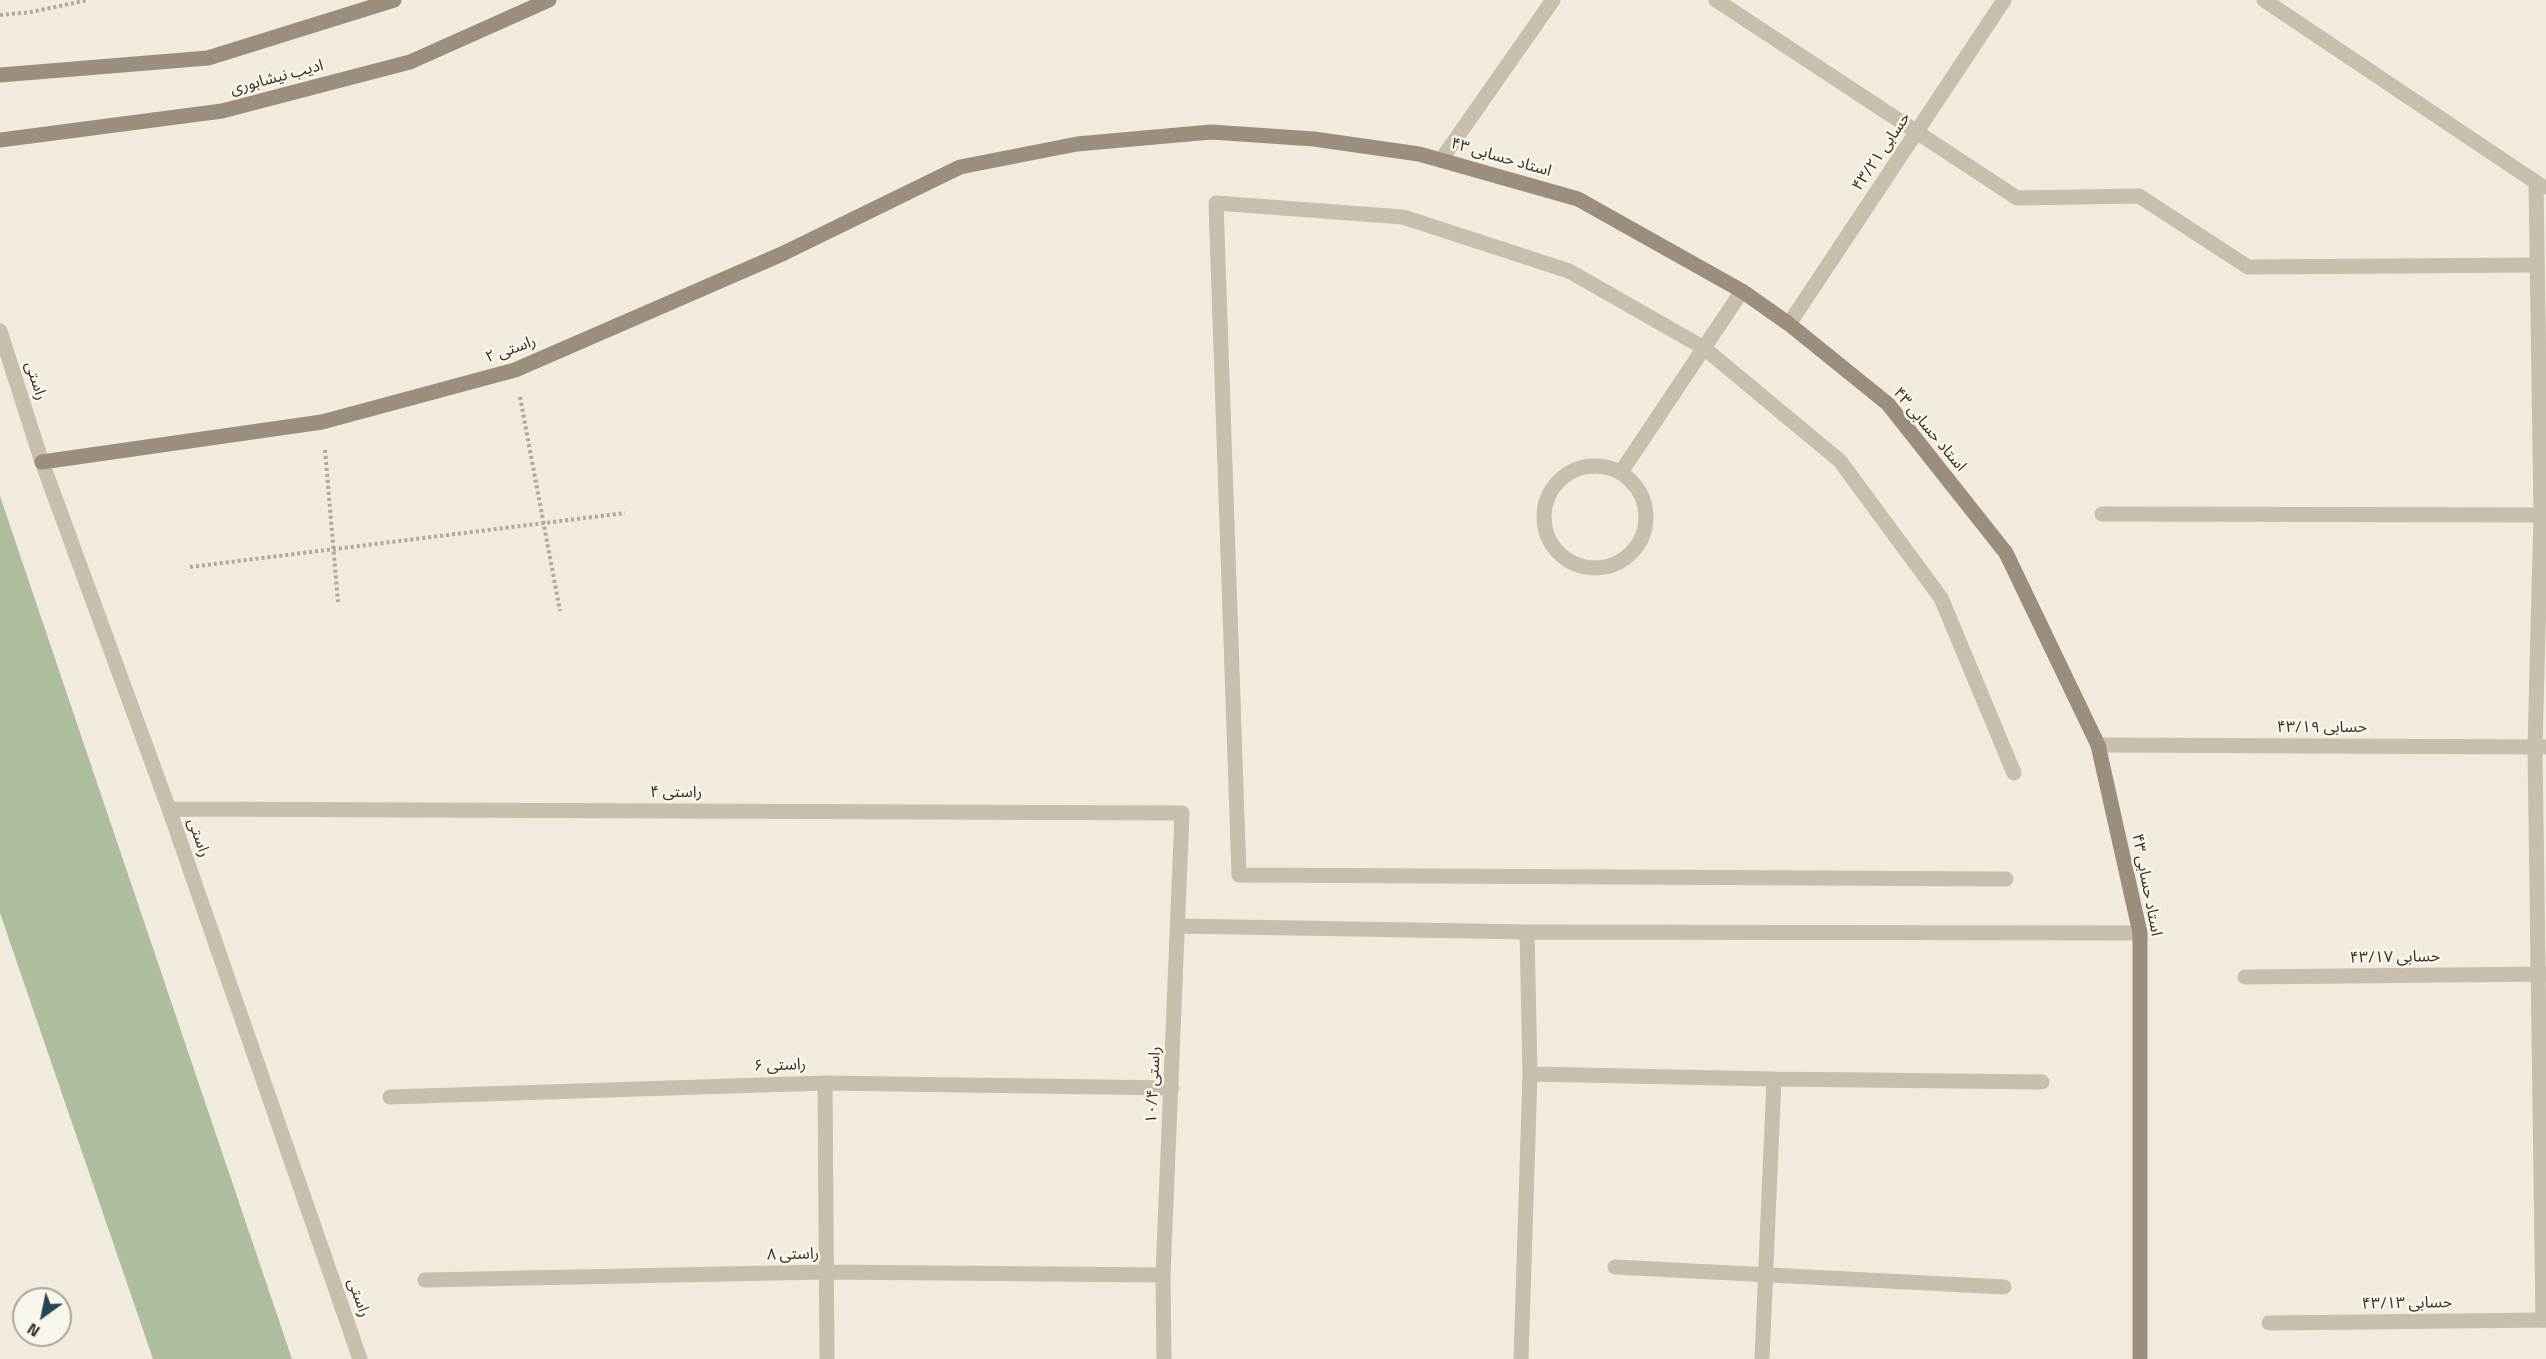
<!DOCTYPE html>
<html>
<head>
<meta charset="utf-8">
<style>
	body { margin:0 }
	#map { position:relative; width:2546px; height:1359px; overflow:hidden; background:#f0ebde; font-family:"Titillium Web",sans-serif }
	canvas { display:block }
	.north { position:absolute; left:12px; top:1287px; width:60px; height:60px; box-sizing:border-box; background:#f8f5ea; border:2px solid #aaa69d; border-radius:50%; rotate:213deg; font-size:16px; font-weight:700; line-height:24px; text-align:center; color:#363029 }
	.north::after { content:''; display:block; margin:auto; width:21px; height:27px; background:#234653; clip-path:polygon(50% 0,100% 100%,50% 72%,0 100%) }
</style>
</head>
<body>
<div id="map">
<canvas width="2546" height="1359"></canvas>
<div class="north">N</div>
</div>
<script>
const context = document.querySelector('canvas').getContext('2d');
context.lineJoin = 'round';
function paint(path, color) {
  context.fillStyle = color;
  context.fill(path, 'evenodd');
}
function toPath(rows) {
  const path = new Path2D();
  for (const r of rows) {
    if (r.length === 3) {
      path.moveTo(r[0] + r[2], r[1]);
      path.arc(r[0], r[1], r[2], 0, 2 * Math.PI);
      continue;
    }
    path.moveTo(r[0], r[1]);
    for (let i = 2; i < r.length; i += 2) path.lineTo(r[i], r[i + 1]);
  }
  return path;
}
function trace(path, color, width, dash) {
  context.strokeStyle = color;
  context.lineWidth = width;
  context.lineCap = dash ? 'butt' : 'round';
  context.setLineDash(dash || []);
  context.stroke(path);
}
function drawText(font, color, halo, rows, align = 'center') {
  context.font = font + ' "Titillium Web","Noto Sans Arabic",sans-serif';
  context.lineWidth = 5;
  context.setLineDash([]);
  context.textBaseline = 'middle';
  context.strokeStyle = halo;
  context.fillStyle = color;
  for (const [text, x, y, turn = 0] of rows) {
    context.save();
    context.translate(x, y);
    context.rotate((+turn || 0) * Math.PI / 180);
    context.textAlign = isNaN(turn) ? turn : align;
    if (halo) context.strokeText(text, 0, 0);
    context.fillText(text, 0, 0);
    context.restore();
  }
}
paint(toPath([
	[0,496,292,1359,153,1359,0,913]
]), '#adbe9f');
trace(toPath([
	[0,15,31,12,88,0],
	[520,397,560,611],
	[325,450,338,602],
	[190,567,625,513]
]), '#b3a895', 4, [3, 3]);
trace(toPath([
	[1716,0,2017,198,2139,196,2248,267,2537,265],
	[2102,514,2546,515],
	[2245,977,2546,974],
	[2269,1323,2546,1320]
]), '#c7beab', 15);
trace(toPath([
	[2264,0,2543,187],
	[1441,160,1553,0],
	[2536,182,2541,515,2535,748,2543,1320],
	[1789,324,2004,0],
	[0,331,42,462,169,809,360,1359],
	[1595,517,51],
	[1621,472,1742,291],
	[2098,745,2546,747],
	[169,809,1182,813,1163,1275,1164,1359],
	[2006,879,1239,875,1216,203,1403,217,1569,271,1704,348,1840,461,1941,598,2014,773],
	[1179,926,1527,932,2140,933],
	[1530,1074,1774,1079,2042,1082],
	[825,1083,827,1359],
	[390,1097,825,1083,1172,1088],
	[1615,1267,2004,1287],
	[425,1280,825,1272,1163,1275],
	[1521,1359,1530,1074,1527,932],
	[1762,1359,1774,1079]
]), '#c7beab', 15);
trace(toPath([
	[0,75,208,58,394,0],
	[0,140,222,111,410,62,549,0],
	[42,462,322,422,515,370,782,254,960,167,1077,144,1211,132,1314,139,1419,154,1578,199,1742,291,1789,324,1888,404,2006,553,2098,745,2140,933,2140,1359]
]), '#9b8e7c', 15);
drawText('16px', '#363029', '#f8f5ea', [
	["ادیب نیشابوری",277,78,-15],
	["حسابی ۴۳/۲۱",1882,152,-56],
	["استاد حسابی ۴۳",1501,158,16],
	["راستی ۲",511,350,-20],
	["راستی",35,381,72],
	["استاد حسابی ۴۳",1929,430,50],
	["حسابی ۴۳/۱۹",2322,728],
	["راستی ۴",676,793],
	["راستی",198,838,71],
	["استاد حسابی ۴۳",2146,885,79],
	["حسابی ۴۳/۱۷",2395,958,-1],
	["راستی ۶",780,1066,-2],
	["راستی ۱۰/۴",1154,1085,-87],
	["راستی ۸",793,1255,-1],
	["راستی",358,1298,71],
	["حسابی ۴۳/۱۳",2407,1304,-1]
]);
</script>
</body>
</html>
